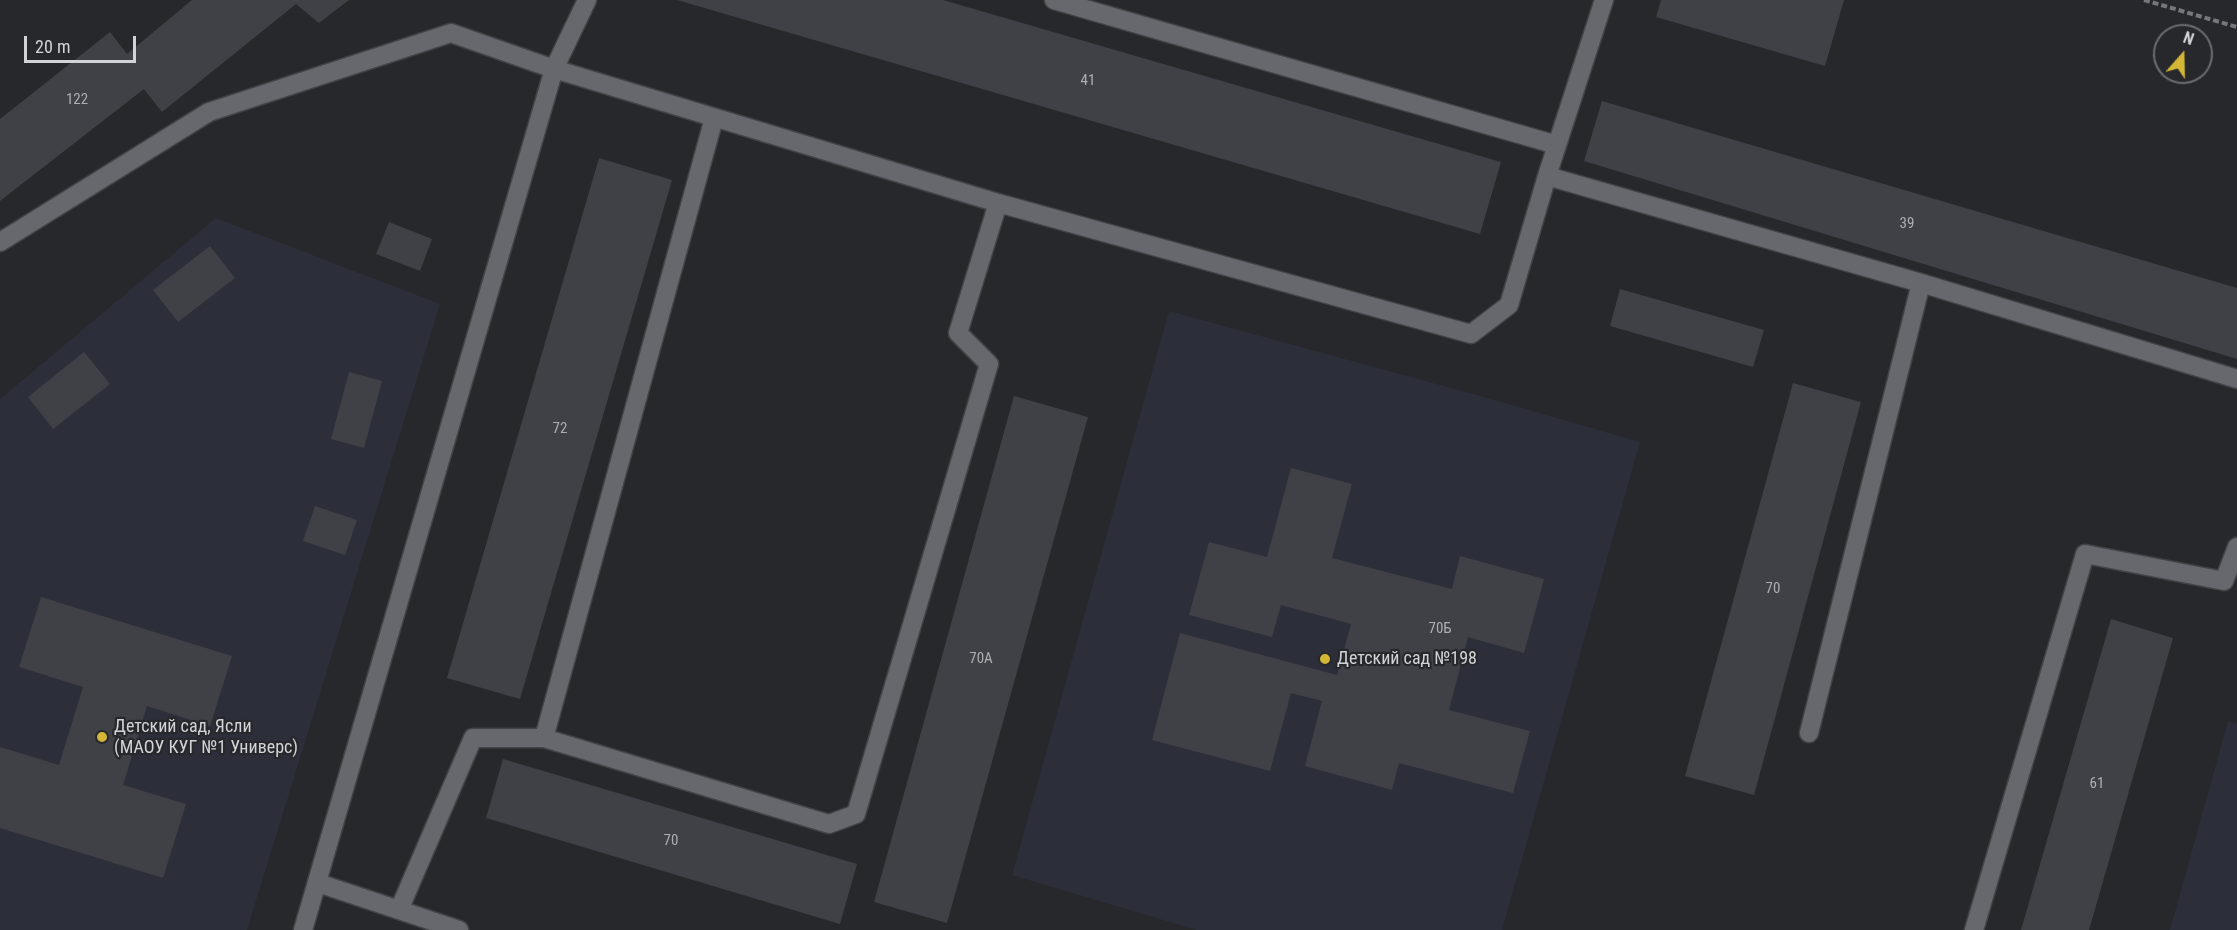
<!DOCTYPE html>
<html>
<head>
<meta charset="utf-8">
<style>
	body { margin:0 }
	#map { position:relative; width:2237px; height:930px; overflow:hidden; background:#26282c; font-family:"Roboto Condensed",sans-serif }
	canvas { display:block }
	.north { position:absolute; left:2153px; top:24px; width:60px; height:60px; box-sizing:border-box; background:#26282c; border:2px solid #6b6c70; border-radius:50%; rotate:20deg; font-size:16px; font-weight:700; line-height:24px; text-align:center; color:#d2d3d6 }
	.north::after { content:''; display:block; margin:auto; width:21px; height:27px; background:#d3b635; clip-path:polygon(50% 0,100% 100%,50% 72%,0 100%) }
	.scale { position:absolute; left:24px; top:36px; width:112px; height:27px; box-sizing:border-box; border:3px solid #d2d3d6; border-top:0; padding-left:8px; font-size:18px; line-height:21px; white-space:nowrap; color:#d2d3d6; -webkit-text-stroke:4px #26282c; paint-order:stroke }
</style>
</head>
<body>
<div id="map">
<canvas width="2237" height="930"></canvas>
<div class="north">N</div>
<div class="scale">20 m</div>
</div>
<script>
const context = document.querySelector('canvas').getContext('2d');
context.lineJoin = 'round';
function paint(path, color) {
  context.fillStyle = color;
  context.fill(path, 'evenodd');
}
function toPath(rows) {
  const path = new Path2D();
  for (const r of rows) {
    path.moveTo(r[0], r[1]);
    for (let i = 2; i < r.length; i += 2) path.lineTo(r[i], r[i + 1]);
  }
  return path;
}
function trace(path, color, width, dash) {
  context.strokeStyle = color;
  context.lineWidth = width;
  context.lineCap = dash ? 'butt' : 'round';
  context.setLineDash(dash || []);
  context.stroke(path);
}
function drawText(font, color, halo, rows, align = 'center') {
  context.font = font + ' "Roboto Condensed",sans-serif';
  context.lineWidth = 4.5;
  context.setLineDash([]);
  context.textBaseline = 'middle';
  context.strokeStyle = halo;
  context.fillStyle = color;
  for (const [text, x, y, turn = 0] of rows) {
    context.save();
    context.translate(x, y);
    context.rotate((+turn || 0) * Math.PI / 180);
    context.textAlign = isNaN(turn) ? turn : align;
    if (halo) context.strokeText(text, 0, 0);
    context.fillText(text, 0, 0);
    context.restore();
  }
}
paint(toPath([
	[216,218,440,304,247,930,0,930,0,399],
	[1169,311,1484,397,1640,442,1502,930,1197,930,1012,875],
	[2228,721,2237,724,2237,930,2170,930]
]), '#2c2f39');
paint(toPath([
	[192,0,349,0,319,23,296,4,162,112,144,89,0,201,0,119,110,32,127,54],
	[677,0,943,0,1501,162,1480,234],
	[1661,0,1844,0,1825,66,1656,17],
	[1602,101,2237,288,2237,359,1584,161],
	[599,158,672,180,520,699,447,678],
	[389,222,432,239,420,271,376,254],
	[210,246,235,278,178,322,153,290],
	[1620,289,1764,330,1753,367,1610,326],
	[84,352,110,384,53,429,28,397],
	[349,372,382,381,364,448,331,439],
	[1793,383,1861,402,1754,795,1685,776],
	[1014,396,1088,417,947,923,874,902],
	[1291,468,1352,484,1332,558,1452,589,1460,556,1544,579,1524,653,1468,637,1449,710,1530,731,1513,793,1399,763,1392,790,1305,766,1322,701,1291,693,1270,771,1152,740,1180,633,1337,675,1351,624,1281,605,1272,637,1189,615,1209,542,1267,557],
	[315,506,357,520,345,555,303,541],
	[41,597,232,656,210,726,147,706,123,785,186,804,163,878,0,828,0,747,59,765,83,687,19,667],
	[2111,619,2173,638,2089,930,2021,930],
	[503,759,857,864,840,924,486,818]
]), '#404147');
const minor = toPath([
	[1054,0,1557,145],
	[1547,176,1921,283,2237,379],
	[0,242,209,112,451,33,554,69,998,203,1471,334,1509,305,1547,176,1604,0],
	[1809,733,1921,283],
	[544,738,714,118],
	[318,883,459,930],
	[399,910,473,738,544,738,829,824,856,814,989,364,958,333,998,203],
	[303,930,554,69,587,0],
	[1974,930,2085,554,2224,581,2237,547]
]);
trace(minor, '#424347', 21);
trace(toPath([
	[2144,0,2237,27]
]), '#75777a', 4, [6, 3]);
trace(minor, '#67686e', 18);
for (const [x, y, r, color] of [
	[1325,659,6,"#d3b635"],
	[102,737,6,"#d3b635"]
]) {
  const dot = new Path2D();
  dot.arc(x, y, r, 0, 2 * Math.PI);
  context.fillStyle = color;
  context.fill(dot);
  trace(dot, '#26282c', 2);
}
drawText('15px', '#aeaeb2', null, [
	["41",1088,81],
	["122",77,100],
	["39",1907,224],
	["72",560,429],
	["70",1773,589],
	["70Б",1440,629],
	["70А",981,659],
	["61",2097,784],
	["70",671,841]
]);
drawText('18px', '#d2d3d6', '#26282c', [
	["Детский сад №198",1337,659],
	["Детский сад, Ясли",114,727],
	["(МАОУ КУГ №1 Универс)",114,748]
], 'left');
</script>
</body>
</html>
